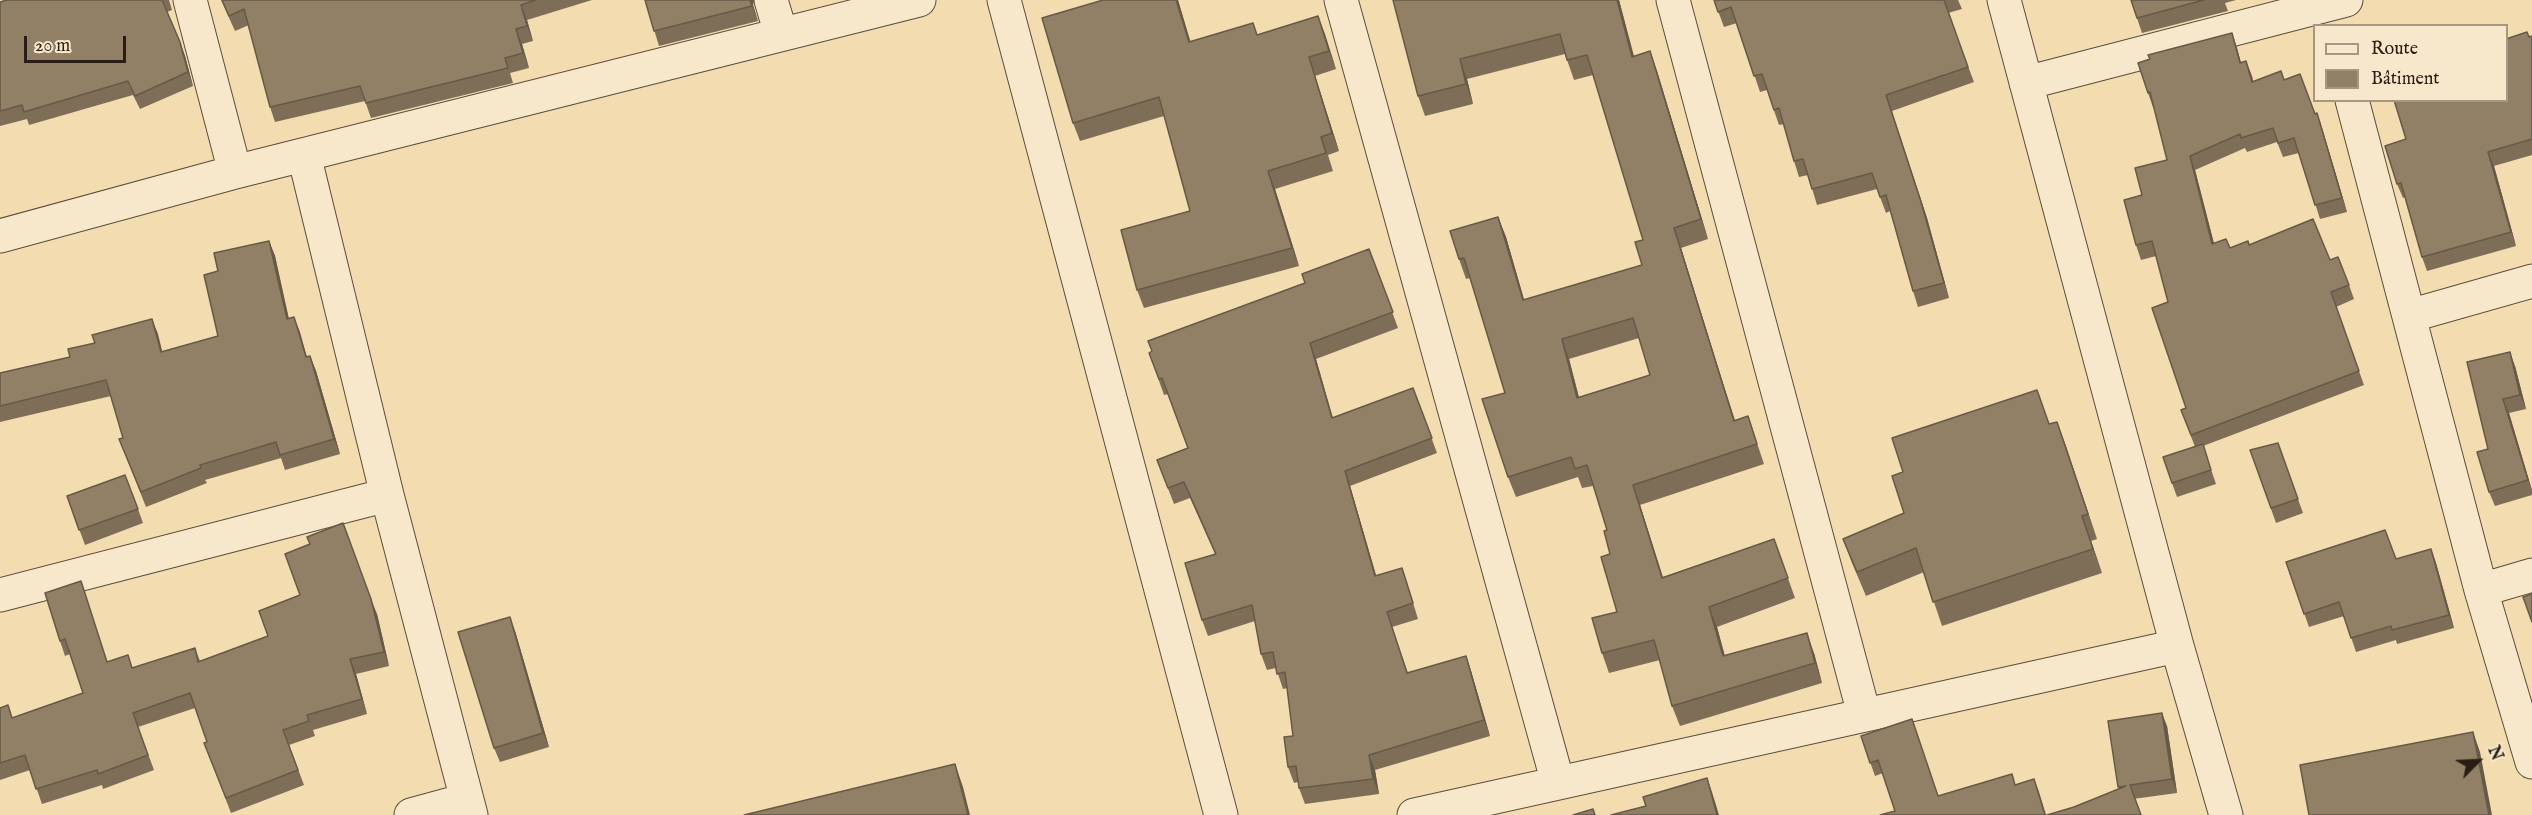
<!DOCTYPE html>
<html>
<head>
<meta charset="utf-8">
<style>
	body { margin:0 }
	#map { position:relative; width:2532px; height:815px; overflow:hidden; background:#f2dcb0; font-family:"IM FELL English",serif }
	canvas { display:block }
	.legend { position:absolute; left:2313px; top:24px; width:195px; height:78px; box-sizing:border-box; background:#f7e8cc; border:2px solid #a59783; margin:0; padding:8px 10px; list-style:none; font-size:18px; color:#291d16 }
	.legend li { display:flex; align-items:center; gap:12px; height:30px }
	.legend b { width:30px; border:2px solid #a59783 }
	.north { position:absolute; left:2448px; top:731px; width:60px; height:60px; -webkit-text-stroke:4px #f7e8cc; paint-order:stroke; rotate:66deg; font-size:16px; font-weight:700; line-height:24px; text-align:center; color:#291d16 }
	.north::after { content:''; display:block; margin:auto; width:21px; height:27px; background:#291d16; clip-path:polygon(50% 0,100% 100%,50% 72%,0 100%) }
	.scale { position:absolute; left:24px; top:36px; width:102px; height:27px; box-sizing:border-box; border:3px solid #291d16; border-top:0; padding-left:8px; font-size:18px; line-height:21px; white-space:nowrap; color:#291d16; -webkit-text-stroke:4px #f7e8cc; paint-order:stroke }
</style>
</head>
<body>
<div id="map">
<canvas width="2532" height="815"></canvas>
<ul class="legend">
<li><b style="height:8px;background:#f7e8cc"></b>Route</li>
<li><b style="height:16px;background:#928066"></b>Bâtiment</li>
</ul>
<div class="north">N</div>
<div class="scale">20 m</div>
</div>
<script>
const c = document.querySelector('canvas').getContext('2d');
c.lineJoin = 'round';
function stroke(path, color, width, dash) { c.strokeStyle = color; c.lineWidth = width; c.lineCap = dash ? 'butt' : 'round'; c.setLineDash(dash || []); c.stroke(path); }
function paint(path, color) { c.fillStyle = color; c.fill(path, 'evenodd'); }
const minor = new Path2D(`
	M190,0l45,172
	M771,0l10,34
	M1004,0l217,815
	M1341,0l217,783
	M1673,0l191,714
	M2004,0l173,646 49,169
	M2026,83l320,-83
	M2352,100l129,490 51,172
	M304,155l83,340 84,320
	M0,236l235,-64 684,-172
	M2409,316l123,-35
	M2481,590l51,-15
	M0,595l387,-100
	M411,815l55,-15
	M1414,815l763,-169`);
stroke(minor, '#5b4d3c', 35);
stroke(minor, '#f7e8cc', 33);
paint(new Path2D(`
	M7,0h162l3,10 -5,2 18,44 8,30 -53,23 -7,-14 -104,30 -2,-6 -27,7v-124z
	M221,0h371l-65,20 6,21 -11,3 7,24 -19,5 3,10 -142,35 -6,-17 -90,21 -5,-15 -21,-82 -14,6z
	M645,0h109l-1,5 5,16 -99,25z
	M1103,0h75l12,42 67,-7 61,-19 18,53 -21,7 24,75 -11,4 5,16 -58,18 24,77 -155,42 -7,-18 53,-79 -26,-95 -84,25 -7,-18z
	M1393,0h226l15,56 16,-5 7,20 51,168 -27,9 36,117 18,55 13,-4 16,48 -124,41 23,72 111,-38 21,59 -78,29 8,29 89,-3 8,30 -142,43 -8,-20 -12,-46 -51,13 -7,-20 15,-41 -10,-82 -14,-44 -11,2 -4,-11 -62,20 -8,-20 -3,-84 -35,-115 -4,1 -7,-20 39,-42 8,20 18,63 118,-35 1,-25 -50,-165 -19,5 -9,-26 -98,25 6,25 -48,12 -7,-20zM1639,338l11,37 -71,22 -10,-38z
	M1714,0h244l4,9 -14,4 26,69 -82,29 35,107 22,80 -31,9 -5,-16 -23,-80 -4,2 -9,-24 -60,16 -9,-30 -9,2 -5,-16 -10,-37 -5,1 -12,-35 -7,2 -23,-69 -13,4z
	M2131,0h105l-11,3 3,8 -86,22z
	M2532,36v119l-38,11 22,80 -89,25 -5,-14 -17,-60 -2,1 -6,-14 9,-45 123,-102z
	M2237,48l4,15 5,-2 7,21 31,-2 31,34 2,-1 5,15 25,84 -27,7 -21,-66 -16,4 -6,-15 -30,10 -2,-4 -50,22 19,74 16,4 19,-3 81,15 19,25 5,14 -18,8 28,78 -161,61 13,38 -39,13 -5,-14 23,-36 -14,-37 5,-2 -18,-106 -12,-46 -15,4 -5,-15 6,-50 25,-35 -13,-53h-1l-5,-14z
	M269,241l6,15 14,63 5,-2 13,40 3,-1 6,15 24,83 -55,16 -4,-12 -76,22 2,3 -61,24 -27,-68 4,-1 -12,-42 -111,26v-49l70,-16 25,-14 57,-24 10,33 56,-16v-65z
	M1369,249l29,79 -82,31 17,59 80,-30 24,65 -87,33 26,90 26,-8 5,15 11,36 -26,8 16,46 58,-17 5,15 19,65 -115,34 4,24 -74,10 -6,-16 -1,-6 -4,1 -6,-16 5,-31 -6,-48 -4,1 -7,-21 -9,2 -6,-16 -6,-33 -47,15 -6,-16 13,-66 -25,-56 -16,6 -17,-44 31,-12 -20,-54 -4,1 -15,-42 156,-70z
	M2467,362l48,4 11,43 -17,4 23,77v5l-37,11 -6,-14 -1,-43z
	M2057,422l40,117 -6,2 11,32 -160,53 -18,-54 -58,24 -14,-33 -9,-24 61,-26 145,-89z
	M2278,443l25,70 -27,10 -26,-73z
	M67,496l71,13 5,14 -58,22z
	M2431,549l5,14 18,65 -57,16 -1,-4 -40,12 -12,-36 -35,11 -23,-65 110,-3z
	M86,596l21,66 25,6 63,-20 5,13 177,-47 12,52 -33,8 11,40 -54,16 2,6 -26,9 15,40 -73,28 -27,-70 3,-1 -12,-34 -57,19 16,43 -51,19 -1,-4 -60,19 -12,-34 -30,10v-72l13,10 70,-25 -13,-39 -5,2 -5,-15z
	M515,631l34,116 -49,15 -6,-14z
	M2167,726l10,67 -103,14 45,-18 -1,-2z
	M1861,736l77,60 78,-11 23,7 -144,19 -12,-38 -8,3z`), '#7e6e58');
paint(new Path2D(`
	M750,0h4l-1,5 5,16z
	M1176,0h2l18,60 -7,-18z
	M1617,0h2l20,77 -7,-20z
	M521,5l6,15 6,21 -6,-15z
	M1318,16l7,18 11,35 -7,-18z
	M516,29l6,15 7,24 -6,-15z
	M2232,33l5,15 8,30 -5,-15z
	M180,42l5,14 8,30 -5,-14z
	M1650,51l7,20 51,168 -7,-20z
	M1309,57l6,19 24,75 -7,-18z
	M1460,59l7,20 6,25 -7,-20z
	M2246,61l6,15 5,21 -5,-15z
	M1886,95l41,123 22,80 -5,-15z
	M2317,113l5,15 25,84 -5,-14z
	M2488,152l6,14 22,80 -5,-14z
	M2190,156l5,14 23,89 -6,-15z
	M1268,171l7,18 24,77 -7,-18z
	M1498,217l8,20 24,83 -7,-20z
	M1674,228l7,20 60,193 -31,-95z
	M269,241l6,15 17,78 -5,-15z
	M294,317l6,15 11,40 -5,-15z
	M152,319l6,15 8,33 -5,-15z
	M1562,339l7,20 15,59 -7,-20z
	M1310,343l6,16 21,75 -5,-16z
	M2510,352l5,14 11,43 -6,-14z
	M310,356l6,15 24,83 -6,-15z
	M2503,399l6,14 23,78 -4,-11z
	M2057,422l9,24 31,93 -9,-25z
	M1345,471l5,15 31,106 -6,-16z
	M1633,485l7,20 29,93 -7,-20z
	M2082,516l9,25 11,32 -9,-24z
	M2431,549l5,14 18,65 -5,-13z
	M371,599l6,15 12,52 -5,-14z
	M1709,607l8,20 13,49 -7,-20z
	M510,617l5,14 34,116 -6,-14z
	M1807,633l7,20 8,30 -7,-20z
	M1466,656l5,15 19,65 -6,-16z
	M350,659l6,15 11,40 -5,-15z
	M2162,713l5,13 10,67 -5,-14z
	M2473,732l7,20 12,63h-3z
	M1369,755l6,15 4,24 -6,-15z
	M955,764l8,23 7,28h-2z
	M1707,778l5,14 7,23h-2z
	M2034,779l5,13 7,23h-1z`), '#665a47');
const building = new Path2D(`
	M7,0h155l18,42 8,30 -53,24 -7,-15 -104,31 -2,-7 -22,6v-109z
	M222,0h314l-15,5 6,21 -11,3 7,24 -18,5 3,10 -142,35 -6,-17 -90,21 -26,-98 -15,7z
	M645,0h105l2,6 -98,25z
	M1103,0h73l13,42 64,-19 4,12 61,-19 11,35 -20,6 23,76 -11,4 5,16 -58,18 24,77 -155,42 -16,-60 69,-19 -31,-114 -86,26 -31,-105z
	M1393,0h224l15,57 18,-6 51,168 -27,9 60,193 14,-5 9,28 -124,41 29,93 112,-39 14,39 -79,29 14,49 84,-23 8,30 -143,43 -18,-66 -52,13 -10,-35 25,-6 -16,-55 9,-3 -6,-23 3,-1 -20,-65 -12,4 -4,-12 -63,20 -26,-78 23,-6 -41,-135 -5,1 -9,-28 48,-14 25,83 119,-35 -7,-23 8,-2 -56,-185 -20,5 -7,-26 -100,25 6,25 -48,12zM1633,318l17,57 -73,23 -15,-59z
	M1714,0h230l24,67 -82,28 35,107 23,81 -31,8 -27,-96 -6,2 -8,-24 -60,16 -9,-30 -9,2 -15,-53 -5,2 -12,-36 -8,2 -23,-69 -13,5z
	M2131,0h73l-67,18z
	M2527,32l2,5 3,-1v103l-44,13 23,80 -89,25 -21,-74 -4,1 -12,-38 21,-7 -12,-39h112v-61z
	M2232,33l8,30 6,-2 6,21 29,-11 3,9 16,-6 15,40 2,-1 25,85 -27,7 -21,-67 -16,5 -5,-15 -32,10 -1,-4 -50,22 22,88 14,-5 4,9 18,-7 1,4 64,-26 17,41 8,-3 11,28 -18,7 28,79 -168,64 -10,-25 5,-2 -34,-100 16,-6 -16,-61 -16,4 -12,-45 18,-5 -7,-27 32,-8 -17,-68 -2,1 -10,-30 12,-4 -2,-4z
	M269,241l18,78 7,-2 12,40 4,-1 24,83 -54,16 -4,-13 -76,23 1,3 -60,24 -22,-53 4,-1 -17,-58 -106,26v-33l70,-16 -2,-8 27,-6 -3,-8 60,-16 9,33 57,-16 -14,-61 14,-4 -4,-18z
	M1369,249l24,63 -83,31 22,75 81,-30 19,50 -87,33 30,105 27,-8 11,35 -26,9 20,61 59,-17 18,64 -115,35 4,24 -74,9 -3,-22 -8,1 -4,-30 9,-1 -8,-64 -8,2 -4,-22 -12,2 -9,-49 -50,15 -17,-57 31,-9 -32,-72 -16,6 -11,-28 31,-12 -26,-70 -3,1 -10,-26 3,-2 -4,-10 157,-58 -3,-9z
	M2510,352l10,43 -17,4 25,81 -39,12 -12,-40 11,-3 -21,-87z
	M2037,390l12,34 8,-2 31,92 -6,2 11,33 -160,53 -17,-54 -59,24 -14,-33 61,-26 -12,-37 11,-4 -11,-34z
	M2278,443l20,56 -27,9 -21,-58z
	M2203,444l8,26 -39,13 -9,-26z
	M125,475l13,34 -59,21 -12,-34z
	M343,523l28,76 13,53 -34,7 12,40 -55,16 2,6 -26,9 15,40 -72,28 -22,-55 3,-1 -17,-49 -57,20 15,42 -50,19 -1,-4 -61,19 -11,-34 -25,8v-55l8,-3 4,13 71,-25 -18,-54 -5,2 -15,-48 36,-12 26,81 21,-7 4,13 63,-20 3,14 70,-26 -9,-25 41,-16 -15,-41 25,-10 -3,-7z
	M2385,530l11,29 35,-10 18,66 -57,15 -1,-4 -40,12 -12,-36 -35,12 -18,-52z
	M2532,594v28l-9,-25z
	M510,617l33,116 -49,15 -36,-116z
	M2162,713l10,66 -42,6 11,30h-94l27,-8 52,-21 -8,1 -10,-66z
	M1912,719l26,77 74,-22 3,11 19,-6 11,36h-165l15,-4 -17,-51 -8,3 -9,-27z
	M2473,732l16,83h-180l-9,-50z
	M955,764l13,51h-224z
	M1707,778l10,37h-106l35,-9 -3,-9z
	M1593,809l2,6h-22z`);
paint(building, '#928066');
stroke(building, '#665a47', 1.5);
</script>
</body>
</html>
